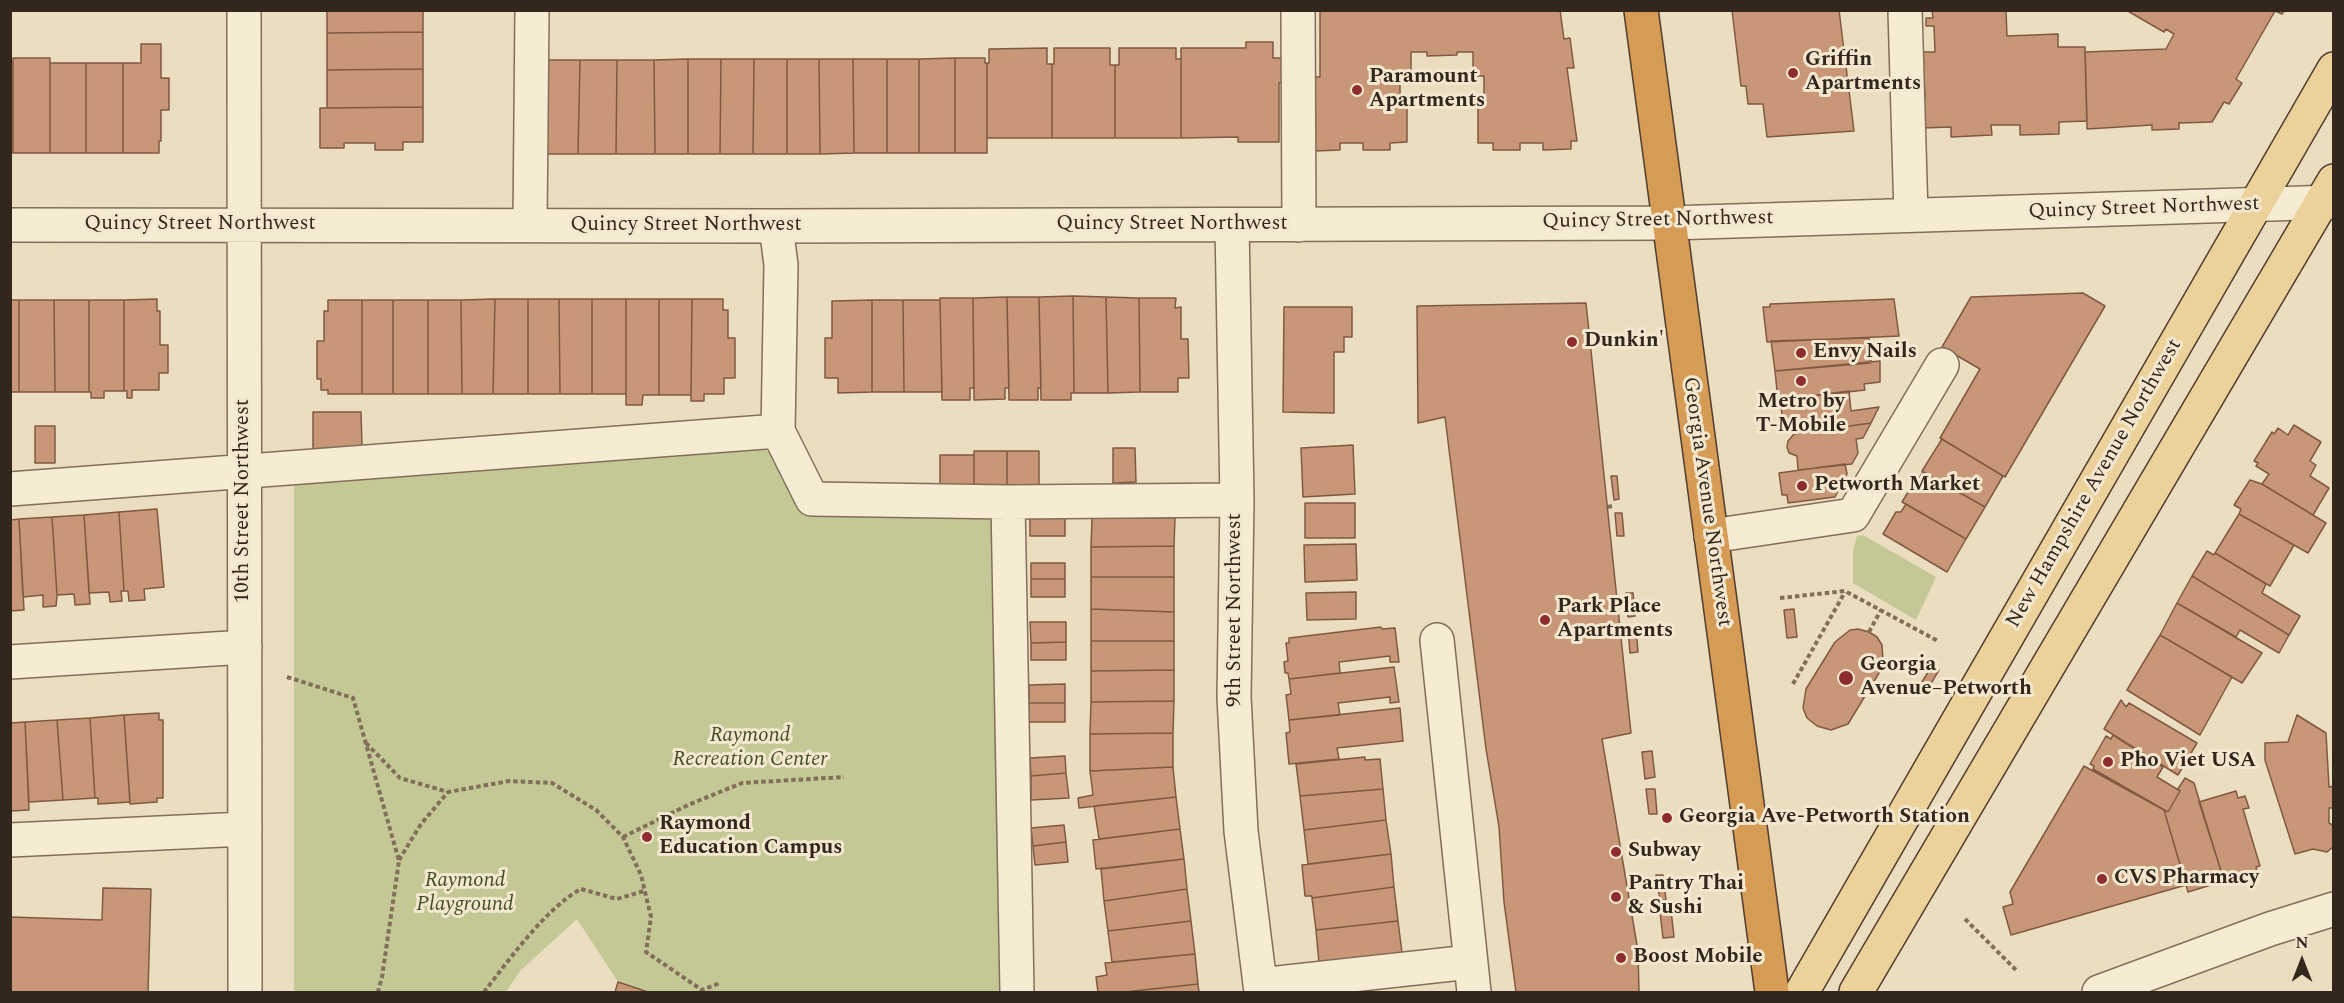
<!DOCTYPE html>
<html>
<head>
<meta charset="utf-8">
<style>
	body { margin:0 }
	#map { position:relative; width:2344px; height:1003px; overflow:hidden; background:#ebddc0; font-family:Spectral,serif }
	canvas { display:block }
	.frame { position:absolute; inset:0; border:12px solid #33271d; pointer-events:none }
	.north { position:absolute; left:2272px; top:931px; width:60px; height:60px; -webkit-text-stroke:4px #f3e8cf; paint-order:stroke; rotate:0deg; font-size:16px; font-weight:700; line-height:24px; text-align:center; color:#33271d }
	.north::after { content:''; display:block; margin:auto; width:21px; height:27px; background:#33271d; clip-path:polygon(50% 0,100% 100%,50% 72%,0 100%) }
</style>
</head>
<body>
<div id="map">
<canvas width="2344" height="1003"></canvas>
<div class="frame"></div>
<div class="north">N</div>
</div>
<script>
const c = document.querySelector('canvas').getContext('2d');
c.lineJoin = 'round';
function paint(path, color) { c.fillStyle = color; c.fill(path, 'evenodd'); }
function stroke(path, color, width, dash) { c.strokeStyle = color; c.lineWidth = width; c.lineCap = dash ? 'butt' : 'round'; c.setLineDash(dash || []); c.stroke(path); }
function drawText(font, color, halo, rows, align = 'center') {
  c.font = font + ' Spectral,serif'; c.lineWidth = 6; c.setLineDash([]); c.textBaseline = 'middle'; c.strokeStyle = halo; c.fillStyle = color; for (const [text, x, y, turn = 0] of rows) {
    c.save(); c.translate(x, y); c.rotate((+turn || 0) * Math.PI / 180); c.textAlign = isNaN(turn) ? turn : align; if (halo) c.strokeText(text, 0, 0); c.fillText(text, 0, 0); c.restore();
  }
}
paint(new Path2D(`
	M764,446l49,69 181,-1 9,478h-355l-30,-10 -41,-63 -57,52 -14,21h-212v-508z
	M1863,535l73,42 -20,43 -63,-37v-32l4,-15z`), '#c3c895');
const building = new Path2D(`
	M327,10h96v22l-96,1z
	M1320,10h240l4,29 6,-1 4,30h-7l10,73h-6v8l-28,1v-7h-23v7h-27v-7h-15v-39h6v-28h-11v-24h-16v3l-30,1v-4h-16v23h-11v29h7v38l-17,1v7h-27v-7h-23v7l-26,1v-74h6z
	M1732,10h107l15,121 -87,6 -4,-33h-15l-2,-18h-5z
	M1932,10h74l1,26 51,-2v13h27l2,74 -28,1v12l-39,1v-10h-29l1,10 -41,2v-10l-30,1 -1,-31h5l-1,-20h-4l-1,-25h16l-1,-26h-8v-8h7z
	M2126,10h159l-3,4 -7,-3 -39,68 6,4 -13,21 -5,-2 -12,20 -33,1v6l-27,1v-5l-65,4 -2,-77 81,-3 8,-15 -8,-5 -2,3z
	M423,32v37l-96,1v-37z
	M1246,42h27v16h10v25h-4v59h-41v-5l-57,1v-90h65z
	M141,44h20v34h8v32h-8v31h-2v12h-36v-90h18z
	M1047,48v16h5v74h-65v-75h2v-14z
	M1054,48h56v17h5v73h-63v-74h2z
	M1119,48h57v11h5v79h-66v-73h4z
	M13,58h37v95h-37z
	M955,58v95h-36v-94z
	M955,58h30v5h2v90h-32z
	M688,59h33l-1,95h-32z
	M688,59v95h-33l-1,-94z
	M721,59h33l-1,95h-33z
	M754,59h33v95h-34z
	M787,59h32l1,95h-33z
	M819,59h34l1,94 -34,1z
	M853,59h34v94h-33z
	M887,59h32v94h-32z
	M543,60h37l-2,94h-37z
	M580,60h37l-1,94h-38z
	M617,60h37l1,94h-39z
	M10,62h3v91h-3z
	M50,63h36v90h-36z
	M86,63h37v90h-37z
	M423,69v38l-96,1v-38z
	M423,107v35h-20v8h-28v-7h-31v5h-24v-40z
	M2083,293l22,13 -100,171 -65,-39 40,-69 -38,-22 29,-50z
	M1073,296l1,97h-3v7h-30l-2,-103z
	M1073,296l33,1 2,96h-34z
	M1007,297h32l2,91h-3v12h-29z
	M1007,297l2,91h-4v11l-31,1 -1,-102z
	M1106,297l33,1 1,94 -32,1z
	M940,298h33l1,90h-4v12h-28z
	M1139,298h37l-1,10 6,-1v32h7l1,39h-11v14h-38z
	M157,299v12h3v34h8v28h-9v17h-27v8h-5v-7h-3v-91z
	M495,299l-2,95h-31l-1,-94z
	M495,299h33v95h-35z
	M528,299h31l1,95h-32z
	M559,299h33v95h-32z
	M592,299h34v95h-34z
	M626,299h33v96h-16l-1,10h-16z
	M659,299h33l-1,96h-32z
	M692,299h31v11h5v28h7v40h-11v16h-20v7h-13z
	M1894,299l5,37 -132,6 -4,-35h7v-3z
	M10,300h9v92h-9z
	M19,300h35l1,92h-36z
	M54,300h35v92h-34z
	M89,300h35v91h-20v7h-13v-6h-2z
	M328,300h34v94h-34v-4h-7v-11h-4v-38h7v-30h4z
	M362,300h31v94h-31z
	M393,300h35v94h-35z
	M428,300h33l1,94h-34z
	M872,300h31l1,92h-32z
	M872,300v92l-34,1v-15h-13v-40h7v-37z
	M903,300h37l2,92h-38z
	M1586,303l45,430 -29,6 36,212 1,41h-123l-12,-90 -5,-75 -13,-78 -41,-332 -27,6 -1,-117z
	M1284,307h68v30h-8v15h-10v61l-51,-1z
	M1869,338l2,25 -96,8 -4,-30z
	M1880,361v21l-16,2 1,6 -87,10 -3,-29z
	M1849,391l2,20 28,-4 -8,16 -77,11 -2,-15 -9,2 -3,-21z
	M313,412h48l1,35 -49,2z
	M1871,423l-8,15 -7,1 2,14 -6,11 -54,6 -1,-14 -8,-3 -2,-6 1,-6 6,-7z
	M2294,425l27,17 -11,19 6,4 -6,11 19,12 -16,27 -51,-31 7,-10 -13,-8 2,-3 -4,-2 18,-29 2,2 4,-6 10,7z
	M35,426h20v37h-20z
	M1942,439l61,37 -18,31 -63,-36z
	M1353,445l2,49 -52,3 -2,-49z
	M1113,448h22l1,34 -23,1z
	M974,451h33v37h-33z
	M1007,451h32v35h-32z
	M940,455h34v31h-34z
	M1845,464l2,10 -12,23 -47,6 -1,-8h-5l-3,-22z
	M1923,472l62,35 -19,32 -64,-37 14,-23 2,1z
	M1611,476h6l2,23 -5,1z
	M2250,480l12,4 64,39 -18,30 -69,-39 2,-5 -7,-4z
	M1305,503h50v35h-50z
	M1906,504l60,35 -19,33 -64,-38 13,-22h5z
	M157,509l7,78 -20,2 1,11 -16,1 -1,-10h-4l-5,-79z
	M119,512l5,79h-3l1,10 -12,1 -1,-10 -20,1 -5,-78z
	M1615,513h7l2,23h-7z
	M2239,514l55,31 -24,41 -55,-33z
	M84,515l6,89 -15,1 -1,-11 -17,1 -5,-78z
	M52,517l5,78 -1,11 -13,1v-12l-20,2 -4,-78z
	M1065,517v19h-35v-18z
	M1092,518h83l-1,28 -83,1z
	M19,519l5,91 -14,1v-91z
	M1356,544l1,36 -52,2 -1,-37z
	M1174,546v31h-83v-30z
	M2207,551l7,4 1,-2 51,31 -4,9 38,23 -11,19 -97,-59z
	M1031,563h34v16h-34z
	M2192,576l97,59 -10,18 -39,-23 -4,7 -59,-34z
	M1091,577h83v35l-83,-3z
	M1031,579h34v18h-34z
	M1356,592v27l-49,1 -1,-27z
	M1626,593h7l2,23 -7,1z
	M2177,603l85,50 -20,30 -82,-48z
	M1091,609l83,3v29h-83z
	M1794,609l3,28 -10,1 -3,-28z
	M1030,622h36v20l-35,1z
	M1381,627l1,2 13,-1 4,34h-9v-6l-51,6 1,11 -51,6 -1,-6h-3l-1,-11 4,-1 -2,-18h3v-5z
	M1636,628l2,24 -8,1 -2,-24z
	M1858,629l11,3 8,5 5,8 1,16 -4,12 -31,51 -17,6 -14,-4 -10,-8 -4,-10 3,-19 29,-47 15,-12z
	M2160,635l72,42 -32,58 -73,-45z
	M1091,641h83v29l-83,1z
	M1066,642v18h-35v-17z
	M1932,666l7,4 -13,22 -8,-4z
	M1394,667l5,35 -9,1v-6l-52,6 2,12 -51,5 -3,-25 5,-1 -2,-15z
	M1174,670v31l-83,1v-31z
	M1065,684v19h-36v-18z
	M2121,700l5,7 3,-4 68,40 -19,32 -74,-46z
	M1174,701l-1,32 -83,1 1,-32z
	M1029,703h36v19h-36z
	M1400,708l3,33 -66,7 2,11 -50,5 -3,-31 4,-1 -1,-12z
	M159,713v7h4v78h-6v4l-27,2 -6,-89z
	M124,715l6,87 -32,2v-6h-3l-5,-80z
	M2297,715l29,18 3,54 5,-1v22h-5v15l5,3v20l-7,6 -14,-3 -18,5 -30,-94v-17l23,-1z
	M90,718l5,80 -32,2 -6,-80z
	M57,720l6,80 -34,2 -4,-80z
	M25,722l4,88 -19,1v-88z
	M1173,733v34l-83,4v-37z
	M2113,735l50,32 -6,10 23,14 -12,21 -75,-43 1,-3 -4,-2 16,-28 5,3z
	M1652,751l3,26 -10,2 -3,-27z
	M1065,756l1,17 -35,3 -1,-18z
	M1365,757v3l15,-1 3,30 -83,7 -4,-32z
	M2084,766l80,44 22,75 -175,50 -8,-28 10,-3 -3,-12z
	M1173,767l3,30 -97,11 -1,-10 15,-3 -3,-24z
	M1066,773l3,25 -38,2v-24z
	M2185,778l9,5 30,98 -36,11 -24,-82 4,2 12,-21 -2,-2z
	M1383,789l3,31 -82,10 -4,-34z
	M1646,789h9l2,25h-8z
	M2236,791l2,7 7,-2 4,12 -6,1 17,57 -4,1 1,4 -29,9 -2,-4 -3,1 -24,-75z
	M1176,797l4,32 -81,10 -5,-33z
	M1386,820l5,34 -83,10 -4,-34z
	M1064,825l2,17 -33,4 -2,-18z
	M1180,829l4,30 -88,10 -3,-29z
	M1066,842l2,20 -33,3 -2,-19z
	M1391,854l3,33 -82,11v-2h-7l-3,-31z
	M1184,859l3,30 -83,12 -3,-32z
	M1656,875h7l3,25h-6z
	M1394,887l4,34 -82,9 -4,-32z
	M103,888l48,1 -3,103h-138v-75l92,3z
	M1187,889l4,32 -83,10 -4,-30z
	M1671,910l3,27 -11,1 -3,-26z
	M1191,921l4,33 -83,8 -4,-31z
	M1398,921l4,32 -83,10 -3,-33z
	M1195,954l3,30 -73,8h-27l-2,-15 11,-2 -2,-12z
	M618,982l30,10h-33z
	M1198,984l1,8h-74z`);
paint(building, '#c79778');
stroke(building, '#815941', 1.5);
const minor = new Path2D(`
	M244,10c-2,328 2,655 1,982
	M1298,10l1,215
	M1905,10l6,205
	M10,225l766,1 894,-3 664,-21
	M530,225l2,-215
	M1232,225l5,275 -3,197 7,134 20,161
	M776,226l5,39 -3,166
	M10,489l768,-58 34,68 196,3 229,-2
	M1008,502l9,490
	M1711,536l142,-21 89,-150
	M1437,640l37,352
	M10,662l235,-15
	M10,840l235,-11
	M1260,985l210,-23
	M2099,992l171,-63 64,-20`);
const major = new Path2D(`
	M1802,992l532,-923
	M1856,992l478,-811`);
const highway = new Path2D(`
	M1641,10l131,982`);
stroke(minor, '#836f59', 36);
stroke(major, '#513d2e', 36);
stroke(highway, '#513d2e', 36);
stroke(new Path2D(`
	M1608,507l4,-1
	M1780,598l65,-7 93,50
	M1869,632l12,-22
	M287,677l66,21 46,163 -17,116 -4,15
	M1793,684l52,-92
	M366,743l34,35 48,14 61,-11 43,2 44,27 27,27 18,38 10,42 -5,35 56,38 18,-7
	M623,837l65,-32 54,-22 102,-6
	M399,860l22,-36 27,-32
	M1965,919l52,52
	M484,992c25,-32 62,-84 97,-103l36,10 27,-8`), '#836f59', 4, [4.5, 3]);
stroke(minor, '#f6ebd3', 33);
stroke(major, '#edd19a', 33);
stroke(highway, '#d69b55', 33);
for (const [x, y, r, color] of [
	[1793,73,6,"#8e2d30"],
	[1357,90,6,"#8e2d30"],
	[1572,342,6,"#8e2d30"],
	[1801,353,6,"#8e2d30"],
	[1801,381,6,"#8e2d30"],
	[1802,486,6,"#8e2d30"],
	[1545,620,6,"#8e2d30"],
	[1846,678,8,"#8e2d30"],
	[2108,762,6,"#8e2d30"],
	[1667,818,6,"#8e2d30"],
	[647,837,6,"#8e2d30"],
	[1616,852,6,"#8e2d30"],
	[2102,879,6,"#8e2d30"],
	[1616,897,6,"#8e2d30"],
	[1621,958,6,"#8e2d30"]
]) { const dot = new Path2D(); dot.arc(x, y, r, 0, 2 * Math.PI); c.fillStyle = color; c.fill(dot); stroke(dot, '#f3e8cf', 2); }
drawText('bold 21px', '#33271d', '#f3e8cf', [
	["Griffin",1805,61],
	["Apartments",1805,85],
	["Paramount",1369,78],
	["Apartments",1369,102],
	["Dunkin'",1584,342],
	["Envy Nails",1813,353],
	["Metro by",1801,403,"center"],
	["T-Mobile",1801,427,"center"],
	["Petworth Market",1814,486],
	["Park Place",1557,608],
	["Apartments",1557,632],
	["Georgia",1860,666],
	["Avenue–Petworth",1860,690],
	["Pho Viet USA",2120,762],
	["Georgia Ave-Petworth Station",1679,818],
	["Raymond",659,825],
	["Education Campus",659,849],
	["Subway",1628,852],
	["CVS Pharmacy",2114,879],
	["Pantry Thai",1628,885],
	["& Sushi",1628,909],
	["Boost Mobile",1633,958]
], 'left');
drawText('21px', '#33271d', '#f3e8cf', [
	["Quincy Street Northwest",2144,209,-2],
	["Quincy Street Northwest",1658,221,-1],
	["Quincy Street Northwest",200,225],
	["Quincy Street Northwest",1172,225],
	["Quincy Street Northwest",686,226],
	["New Hampshire Avenue Northwest",2095,484,-60],
	["10th Street Northwest",244,501,-90],
	["Georgia Avenue Northwest",1706,502,82],
	["9th Street Northwest",1236,610,-90]
]);
drawText('italic 21px', '#454f25', '#f3e8cf', [
	["Raymond",750,737],
	["Recreation Center",750,761],
	["Raymond",465,882],
	["Playground",465,906]
]);
</script>
</body>
</html>
